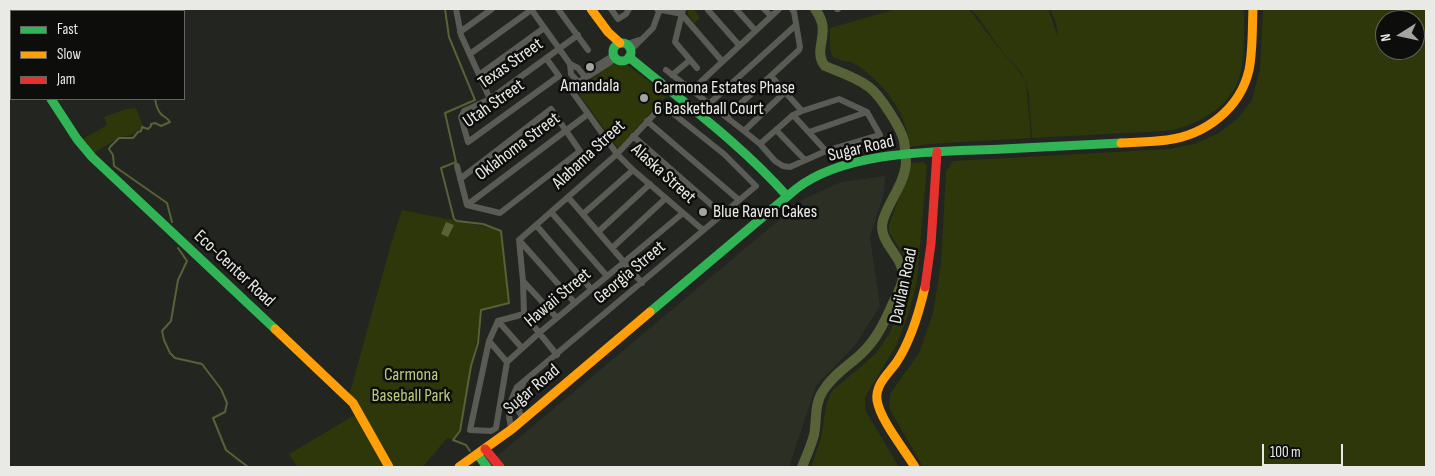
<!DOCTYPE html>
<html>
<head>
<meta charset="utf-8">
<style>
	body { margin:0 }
	#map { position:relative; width:1435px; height:476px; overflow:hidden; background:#232520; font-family:"Sofia Sans Condensed",sans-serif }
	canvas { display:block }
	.frame { position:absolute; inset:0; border:10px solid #e9eae6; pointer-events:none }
	.legend { position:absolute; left:10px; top:10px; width:175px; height:90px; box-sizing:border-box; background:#0d0e0c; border:1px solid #656663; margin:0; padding:6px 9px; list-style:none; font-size:15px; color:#e9eae6 }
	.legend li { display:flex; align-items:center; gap:10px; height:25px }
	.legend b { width:25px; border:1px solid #656663 }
	.north { position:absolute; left:1375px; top:10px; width:50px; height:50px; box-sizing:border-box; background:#0d0e0c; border:1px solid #656663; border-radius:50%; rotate:260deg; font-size:14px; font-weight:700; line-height:20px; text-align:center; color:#e9eae6 }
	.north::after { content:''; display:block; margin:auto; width:18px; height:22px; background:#a4a5a1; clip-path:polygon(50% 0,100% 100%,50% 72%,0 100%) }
	.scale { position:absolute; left:1262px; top:444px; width:81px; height:22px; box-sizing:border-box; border:2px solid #e9eae6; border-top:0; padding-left:6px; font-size:15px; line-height:18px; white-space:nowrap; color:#e9eae6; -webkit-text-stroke:4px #0d0e0c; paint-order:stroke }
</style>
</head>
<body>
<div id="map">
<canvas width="1435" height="476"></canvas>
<div class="frame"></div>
<ul class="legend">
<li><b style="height:6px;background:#30b455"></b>Fast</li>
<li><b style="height:6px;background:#ff9f0a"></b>Slow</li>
<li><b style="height:6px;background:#e5322d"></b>Jam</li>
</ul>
<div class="north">N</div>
<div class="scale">100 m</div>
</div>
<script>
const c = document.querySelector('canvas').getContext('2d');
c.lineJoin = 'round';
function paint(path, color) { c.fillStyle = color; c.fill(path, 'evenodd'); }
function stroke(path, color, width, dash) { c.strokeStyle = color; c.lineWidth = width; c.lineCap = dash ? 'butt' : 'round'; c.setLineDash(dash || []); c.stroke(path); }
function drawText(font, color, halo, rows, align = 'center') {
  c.font = font + ' "Sofia Sans Condensed",sans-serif'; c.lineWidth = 5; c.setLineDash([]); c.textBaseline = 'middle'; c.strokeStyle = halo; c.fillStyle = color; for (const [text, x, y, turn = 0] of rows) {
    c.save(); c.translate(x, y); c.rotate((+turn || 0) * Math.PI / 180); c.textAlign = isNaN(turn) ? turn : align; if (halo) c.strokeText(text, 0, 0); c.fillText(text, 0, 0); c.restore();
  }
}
paint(new Path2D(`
	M885,176l-1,17 -14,44 10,69 -24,38 -40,42 -27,81h-305l320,-268 37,-17z`), '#2b2f24');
paint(new Path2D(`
	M688,9h6l6,9 -6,5 -6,-9z
	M896,9h73l28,37 17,19 12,17 5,56 -102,6 -19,3c-4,-30 -17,-52 -39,-71 -5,-4 -10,-9 -16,-12 -7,-3 -15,-3 -22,-7l-3,-8v-21z
	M971,9h77l10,28 -2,-15 -6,-13h194c0,22 1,45 -4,66 -8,32 -45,52 -74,56l-134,7 -3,-41 1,-1h-1c-4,-26 -15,-30 -30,-49 -10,-12 -17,-27 -28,-38z
	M1263,9h163v458h-503l-34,-59 1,-14 29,-41 14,-40 8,-49 5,-93 7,-10 216,-12 25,-5 25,-11 19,-15 14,-18 8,-31zM1385,20h30v30h-30z
	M613,64l11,2 3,-1 40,30 -49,53 -42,-58z
	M136,108l7,18 -12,9 -11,2 -26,16 -13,-13 26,-15 -3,-8 22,-8z
	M923,162l4,4 -10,115 -8,31 -12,32 -32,53v13l34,57h-88l10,-29 5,-32 4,-12 4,-5 29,-24 14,-13 12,-18 22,-52 2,-8 -2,-7 -22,-35v-7l23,-62z
	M402,210l80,16 19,5 7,72 -27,6c-5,41 -15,81 -22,122l-5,8 -7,-1 -24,29h-31l-43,-71 42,-152z
	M355,415l28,52h-86l-8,-13z`), '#2e370a');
paint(new Path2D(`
	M446,222l8,3 -6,12 -7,-3z`), '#576236');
stroke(new Path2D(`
	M445,9l4,28 26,63 -30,13 11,49 -15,6 13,51 3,2 26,3 18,7 8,72 -28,7 -3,33 -7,23 -11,65 -7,9 13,5 4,6
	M145,11v-2
	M155,99c1,5 2,11 6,15 4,4 7,4 9,8l-9,4 -6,-3 -4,1v2l-3,3 -6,-2 -1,4 -3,1 -5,6h-14l-9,9 -1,2 4,6 1,11 53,37 5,19
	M178,248l9,13 -9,19 -7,41 -9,10 2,9 6,13 5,5 27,6 19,25 6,14 -2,9 -12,6 13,32 22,17`), '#576236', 2);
stroke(new Path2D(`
	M802,467c4,-10 9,-21 12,-32 3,-14 0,-31 9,-44 9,-15 25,-25 38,-37 16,-15 23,-31 32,-51 3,-6 7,-13 9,-21 7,-24 -26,-38 -19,-62 6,-19 21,-36 23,-56 0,-7 -1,-16 -2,-23 -3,-13 -24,-46 -35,-54 -13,-10 -30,-15 -44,-21 -11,-13 1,-28 -3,-43 -1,-4 -4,-10 -7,-14`), '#576236', 10);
stroke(new Path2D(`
	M456,9l5,26 29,64
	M531,9l39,55 8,4 7,9
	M558,9l30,41
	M611,9l7,10 8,-5 3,-5
	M657,9l25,5
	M674,9l4,1 44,51
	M683,9l-8,33 22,26
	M709,9l-1,1 31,35
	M736,9l19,21
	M764,9l7,7
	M837,9h1
	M460,32l32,-23
	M627,44l12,-4
	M631,50l22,-22 7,-19
	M470,54l61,-44
	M546,58l13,18 -91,66 -7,-25 3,-6 26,-12 88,-64
	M616,58c-15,11 -30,19 -45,29v3l46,64 16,16 70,60
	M570,64l1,10 7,8
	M594,70l4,-5 16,-10
	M666,70l78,61 16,13 15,17 8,5 7,1 36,-16 54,-16 -13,-23 -28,-13 -37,12 -9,4 -33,29
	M479,75l65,-47
	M672,75l18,-15
	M771,76l31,35
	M692,90l87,-81
	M710,103l86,-78
	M793,115l33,36
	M727,116l72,-66 1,-3 -6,-35 -2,-3
	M647,121l92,79
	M776,130l29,30
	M744,131l41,-39
	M809,132l58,-20
	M633,136l89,78
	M457,166l10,39 33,8 80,-62 -29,-42 -91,70
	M568,197l74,86
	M467,205l121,-91
	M551,212l56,64
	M583,214l50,-44
	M536,225l55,64
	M598,232l52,-48
	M519,240l56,63
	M612,248l54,-50
	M523,281l34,37
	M524,314l33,41
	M498,321l26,-7 -1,-33 -4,-41 98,-86 45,-48 3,1 59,47 32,32 -239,201c-7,14 -11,27 -5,42
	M498,321l-9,20 -19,89 21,1 5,-3 11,-66 32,-29 144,-120
	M498,321l24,27
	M489,341l18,21
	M523,383l-4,29 5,7`), '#595b54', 6);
stroke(new Path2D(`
	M613 52a9 9 0 1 1 18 0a9 9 0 1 1-18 0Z
	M629,57c54,45 111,86 158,139
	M51,99l26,40 15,18 183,172
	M650,312l146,-123c51,-40 145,-37 207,-40 39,-2 78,-4 118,-6
	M478,455l9,12`), '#30b455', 9);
stroke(new Path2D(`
	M591,9l17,23 12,11
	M9,34l2,4
	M1121,143c15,-1 30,-1 46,-3 38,-5 73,-31 82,-70 4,-20 3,-41 4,-61
	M275,329l78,74 36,64
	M459,467l53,-38 138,-117
	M915,467c-11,-18 -35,-47 -38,-67 -2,-15 11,-26 19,-37 15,-22 23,-50 29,-76`), '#ff9f0a', 9);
stroke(new Path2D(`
	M925,287l6,-43 6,-92
	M485,449l15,18`), '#e5322d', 9);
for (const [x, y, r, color] of [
	[590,67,5,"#a4a5a1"],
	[644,98,5,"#a4a5a1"],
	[703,212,5,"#a4a5a1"]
]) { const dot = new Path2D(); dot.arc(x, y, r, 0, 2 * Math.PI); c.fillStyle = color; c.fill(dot); stroke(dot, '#0d0e0c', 2); }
drawText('18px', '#e9eae6', '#0d0e0c', [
	["Texas Street",511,64,-35],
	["Utah Street",494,104,-35],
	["Oklahoma Street",518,147,-37],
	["Sugar Road",861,149,-13],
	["Alabama Street",589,155,-43],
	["Alaska Street",663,174,42],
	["Eco-Center Road",234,269,43],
	["Georgia Street",630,273,-40],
	["Davilan Road",904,286,-78],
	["Hawaii Street",558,298,-40],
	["Sugar Road",532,390,-40]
]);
drawText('18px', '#e9eae6', '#0d0e0c', [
	["Amandala",590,86,"center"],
	["Carmona Estates Phase",654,88],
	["6 Basketball Court",654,109],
	["Blue Raven Cakes",713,212]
], 'left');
drawText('18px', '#b7cb7f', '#0d0e0c', [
	["Carmona",411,375],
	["Baseball Park",411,396]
]);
</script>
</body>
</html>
